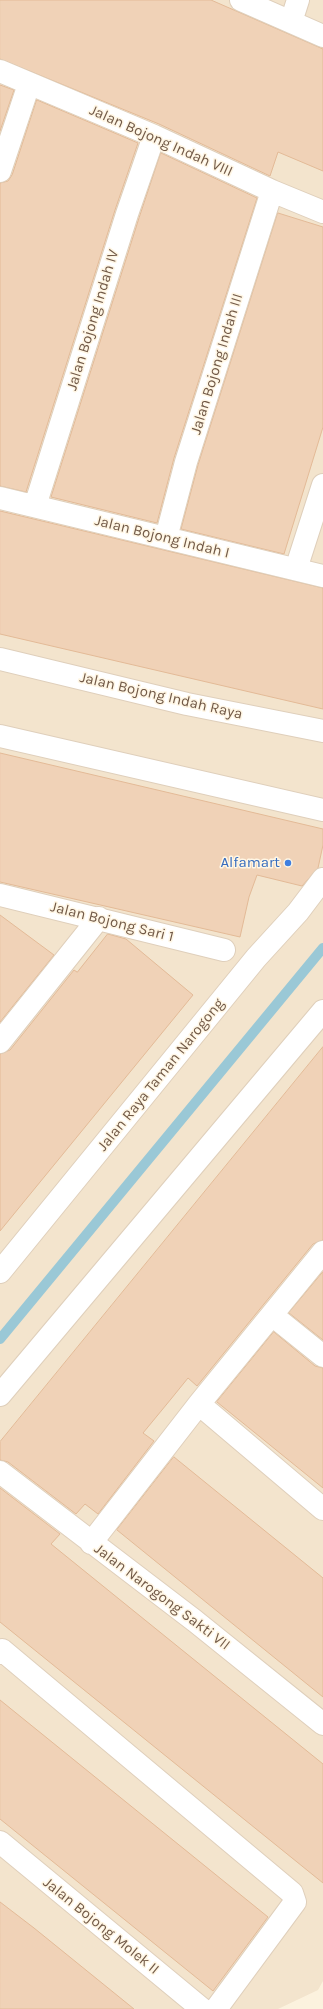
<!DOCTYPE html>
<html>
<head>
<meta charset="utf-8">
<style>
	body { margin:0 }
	canvas { display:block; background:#fcf2de }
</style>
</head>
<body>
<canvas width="323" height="2009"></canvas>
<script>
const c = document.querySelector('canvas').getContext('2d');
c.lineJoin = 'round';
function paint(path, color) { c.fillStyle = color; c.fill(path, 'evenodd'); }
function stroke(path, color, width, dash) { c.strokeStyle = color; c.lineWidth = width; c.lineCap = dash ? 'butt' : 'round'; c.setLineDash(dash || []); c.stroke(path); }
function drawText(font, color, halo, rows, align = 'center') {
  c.font = font + ' Karla,sans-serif'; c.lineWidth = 3; c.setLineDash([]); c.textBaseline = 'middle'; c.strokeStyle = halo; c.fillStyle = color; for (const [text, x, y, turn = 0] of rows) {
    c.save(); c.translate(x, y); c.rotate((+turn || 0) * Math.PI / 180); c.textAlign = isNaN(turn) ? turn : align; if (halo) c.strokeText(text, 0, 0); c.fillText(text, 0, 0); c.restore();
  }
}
paint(new Path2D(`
	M0,0h323v1981l-5,9 -40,19h-278z`), '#f3e4cd');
stroke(new Path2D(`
	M0,1339l323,-391`), '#9ac8d6', 10);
const building = new Path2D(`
	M0,0h211l112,49v122l-45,-19 -8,24 -111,-52 -159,-65z
	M0,85l14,5 -14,41z
	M37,100l101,43 -23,67 -89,282 -26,-6v-303l8,-2 4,-6z
	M161,153l96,45 -83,260 -17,65 -106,-26 88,-279z
	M278,213l45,14v200l-39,127 -103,-25 17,-64z
	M0,511l323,77v121l-323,-75z
	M0,753l323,76v16l-5,23 -16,18 -45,-11 -8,22 -9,40 -240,-55z
	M0,915l54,40 -54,67z
	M108,934l18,5 67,56 -193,236v-177l10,-4 64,-80 3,2z
	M323,1047v193l-10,4 -116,142 -9,-8 -17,21 -28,34 11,8 -56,73 -13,-10 -9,10 -68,-52 -8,-2v-18z
	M323,1272v68l-34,-27z
	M274,1332l41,34 8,2v120l-106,-86z
	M174,1457l149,121v119l-206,-167z
	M0,1488l60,46 -9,10 272,220v119l-323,-261z
	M0,1700l268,217 -55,74 -213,-172z
	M0,1902l34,26 100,81h-134z`);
paint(building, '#f0d2b7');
stroke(building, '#e3ba97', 1);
const minor = new Path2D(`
	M241,0l82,36
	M291,22l7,-22
	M0,71l154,65 118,55 51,21
	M0,171l29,-87
	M0,498l323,78
	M35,506l92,-292 27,-78
	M166,538l20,-76 86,-271
	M296,569l27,-84
	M0,659l187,45 136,27
	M0,736l323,74
	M0,895l224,55
	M0,1042l99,-124
	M272,1315l51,41
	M199,1404l124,105
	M0,1472l195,149 128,103
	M91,1543l108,-139 124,-152
	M0,1653l2,-3 290,243 3,9 -79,107
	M0,1842l202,167`);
const tertiary = new Path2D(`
	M0,1272l256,-314 42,-46 25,-33
	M0,1395l323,-384`);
stroke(minor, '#dfcfbb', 24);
stroke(tertiary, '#dfcfbb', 24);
stroke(minor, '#fff', 22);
stroke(tertiary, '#fff', 22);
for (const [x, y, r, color] of [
	[288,863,4,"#3f7fe0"]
]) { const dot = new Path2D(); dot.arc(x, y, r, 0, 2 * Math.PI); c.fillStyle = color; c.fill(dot); stroke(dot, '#fff6e4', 1.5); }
drawText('15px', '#715947', '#fff6e4', [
	["Jalan Bojong Indah VIII",161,141,24],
	["Jalan Bojong Indah IV",93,320,-73],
	["Jalan Bojong Indah III",217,364,-73],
	["Jalan Bojong Indah I",162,537,14],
	["Jalan Bojong Indah Raya",161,696,13],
	["Jalan Bojong Sari 1",112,922,14],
	["Jalan Raya Taman Narogong",161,1075,-51],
	["Jalan Narogong Sakti VII",162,1597,37],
	["Jalan Bojong Molek II",101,1926,39]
]);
drawText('15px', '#366cbe', '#fff6e4', [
	["Alfamart",280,863]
], 'right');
</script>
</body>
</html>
